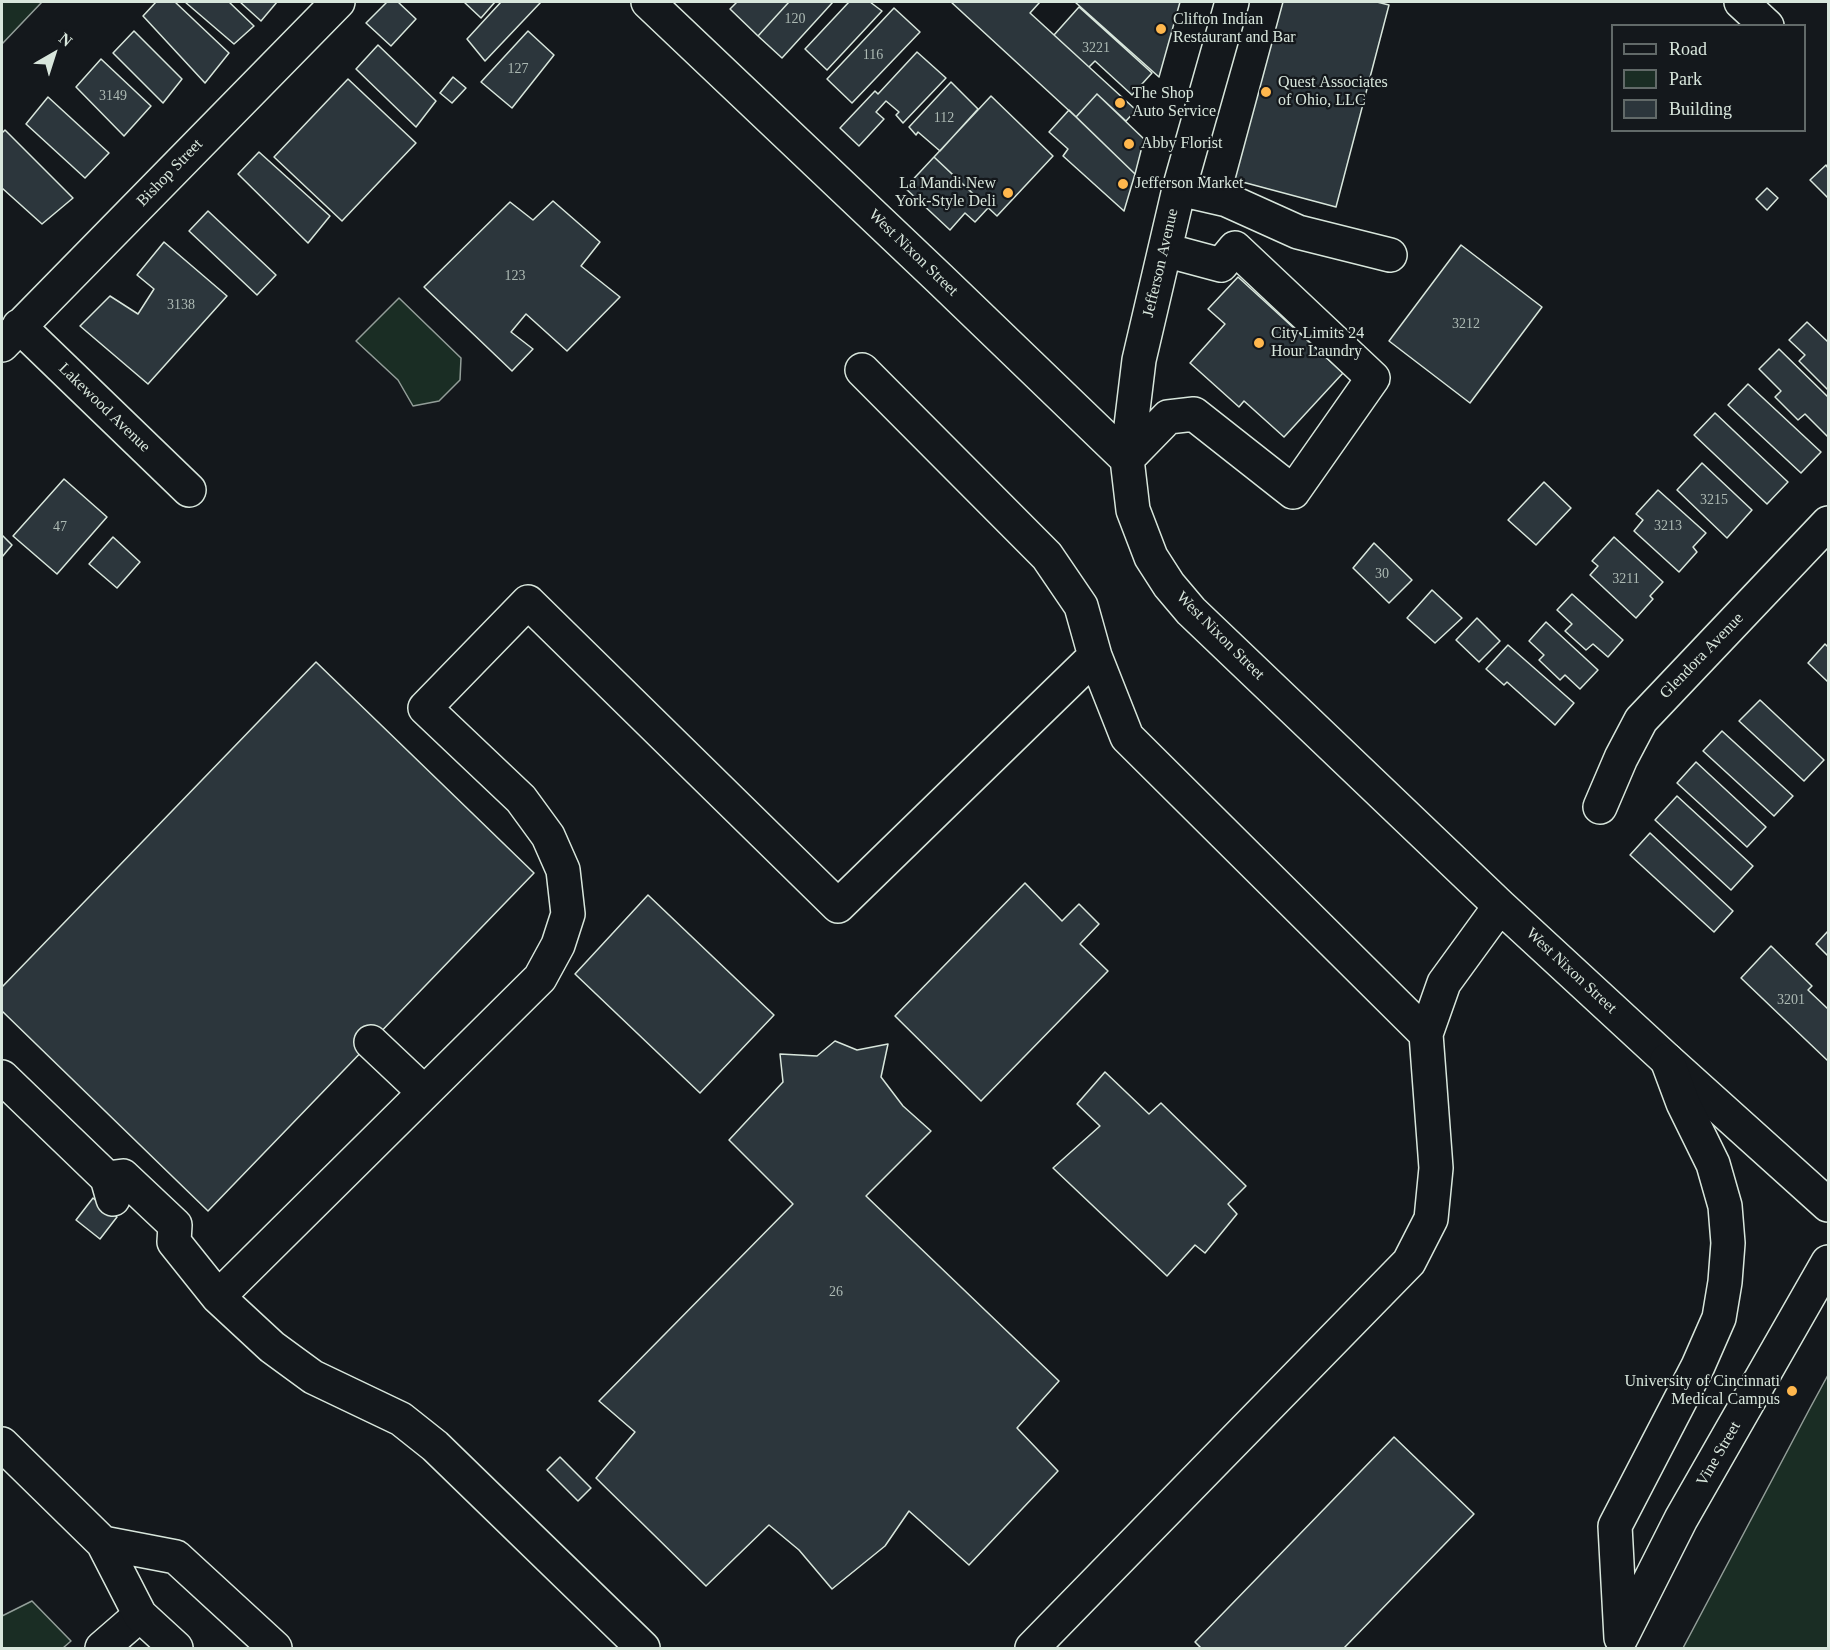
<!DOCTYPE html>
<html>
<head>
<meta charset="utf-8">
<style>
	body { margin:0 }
	#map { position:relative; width:1830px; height:1650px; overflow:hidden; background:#14181c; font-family:"Times New Roman",serif }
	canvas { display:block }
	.frame { position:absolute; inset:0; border:3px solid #d8e6dc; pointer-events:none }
	.legend { position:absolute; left:1611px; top:24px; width:195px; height:108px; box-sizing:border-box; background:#14181c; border:2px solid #626a69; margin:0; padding:8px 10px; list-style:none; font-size:18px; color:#d8e6dc }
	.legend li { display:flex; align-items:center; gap:12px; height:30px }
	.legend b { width:30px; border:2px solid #626a69 }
	.north { position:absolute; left:24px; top:24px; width:60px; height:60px; -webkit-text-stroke:4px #14181c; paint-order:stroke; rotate:39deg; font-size:16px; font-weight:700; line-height:24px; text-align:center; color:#d8e6dc }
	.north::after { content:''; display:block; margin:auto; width:21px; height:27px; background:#d8e6dc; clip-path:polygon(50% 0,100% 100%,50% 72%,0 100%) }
</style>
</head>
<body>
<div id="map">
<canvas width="1830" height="1650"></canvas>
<div class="frame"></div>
<ul class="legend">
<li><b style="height:8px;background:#14181c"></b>Road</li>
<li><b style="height:16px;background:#1a2d24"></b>Park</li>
<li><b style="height:16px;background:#2c363c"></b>Building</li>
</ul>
<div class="north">N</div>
</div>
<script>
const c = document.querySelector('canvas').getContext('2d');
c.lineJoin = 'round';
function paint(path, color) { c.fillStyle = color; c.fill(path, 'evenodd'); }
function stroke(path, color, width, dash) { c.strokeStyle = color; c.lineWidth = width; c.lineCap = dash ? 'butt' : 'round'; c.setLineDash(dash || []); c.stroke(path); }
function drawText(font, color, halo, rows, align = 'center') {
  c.font = font + ' "Times New Roman",serif'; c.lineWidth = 4.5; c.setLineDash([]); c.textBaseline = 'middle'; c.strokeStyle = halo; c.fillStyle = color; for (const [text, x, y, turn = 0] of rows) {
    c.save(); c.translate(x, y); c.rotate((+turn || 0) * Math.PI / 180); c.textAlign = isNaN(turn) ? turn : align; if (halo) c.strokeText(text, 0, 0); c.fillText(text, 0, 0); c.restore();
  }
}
const green = new Path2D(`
	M2,2h40l-40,42z
	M399,298l62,60 -1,22 -21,21 -26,5 -15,-26 -42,-39z
	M1828,1375v273h-145l126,-238z
	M32,1601l39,40 -8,7h-61v-32z`);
paint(green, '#1a2d24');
stroke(green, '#939e99', 1.5);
const building = new Path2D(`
	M156,2h19l54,51 -24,30 -62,-67z
	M185,2h44l25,24 -20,18z
	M240,2h37l-16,19z
	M387,2h11l18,17 -25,27 -25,-23z
	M464,2h31l-14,16z
	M501,2h40l-56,59 -18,-22z
	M737,2h52l-31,34 -28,-27z
	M789,2h44l-51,56 -24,-22z
	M849,2h21l12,9 -55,59 -22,-21z
	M951,2h89l-10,11 106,97 -10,11 -29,-27 -21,23z
	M1075,2h105l-21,75z
	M1283,2h94l12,3 -53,202 -101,-27z
	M1079,7l73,66 -20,22 -37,-34 -6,6 -35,-32z
	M894,8l26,24 -68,71 -25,-24z
	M134,31l48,48 -19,24 -50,-50z
	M528,31l26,24 -42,53 -31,-26z
	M378,45l58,56 -20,26 -60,-58z
	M917,52l29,26 -43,45 -7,-8 3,-3 -13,-11 -10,11 8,7 -25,27 -19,-18 35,-37 3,3z
	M101,59l50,47 -27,30 -48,-49z
	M453,77l13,11 -14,15 -12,-10z
	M348,79l68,64 -74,78 -68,-64z
	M951,82l27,27 -38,42 -22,-19 -2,3 -7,-8z
	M1097,94l47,45 -9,35 -59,-57z
	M991,96l62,60 -56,60 -63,-59z
	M48,97l61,56 -24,25 -59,-54z
	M1069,110l66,64 -11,37 -61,-55 5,-7 -19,-17z
	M5,130l68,68 -31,26 -40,-36v-55z
	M259,152l71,64 -22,27 -70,-69z
	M934,157l54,51 -13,14 -10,-9 -15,17 -45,-42z
	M1826,165l2,3v30l-18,-18z
	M1767,188l11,10 -11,12 -11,-11z
	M553,201l47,41 -19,24 39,31 -53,54 -41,-37 -15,18 22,17 -21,22 -88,-84 86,-85 23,18z
	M208,211l68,64 -19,20 -68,-64z
	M164,242l63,54 -79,88 -68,-58 30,-30 28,18 16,-25 -17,-14z
	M1461,245l81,62 -72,96 -81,-62z
	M1238,277l105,96 -59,64 -40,-36 -5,6 -49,-44 35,-39 -17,-15z
	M1807,322l21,20v48l-29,-29 6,-6 -16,-15z
	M1779,349l49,48v40l-23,-23 -7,6 -23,-23 6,-6 -22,-22z
	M1748,384l73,68 -20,21 -73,-68z
	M1715,413l73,69 -21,22 -73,-69z
	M1702,463l50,47 -25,28 -50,-48z
	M64,479l43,38 -50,57 -44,-38z
	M1544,482l27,26 -35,37 -28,-25z
	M1658,490l48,43 -13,14 4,5 -18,20 -45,-41 9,-11 -7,-6z
	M2,535l10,10 -10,12z
	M113,537l27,25 -23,26 -28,-24z
	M1614,537l49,45 -13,14 3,3 -17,19 -46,-43 8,-9 -6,-5z
	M1374,543l38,37 -23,23 -36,-35z
	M1432,590l30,28 -27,25 -28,-25z
	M1572,594l51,46 -15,17 -15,-13 -7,6 -21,-19 7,-7 -15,-14z
	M1477,618l23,23 -21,21 -23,-22z
	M1546,622l52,48 -18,19 -15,-14 -5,5 -21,-20 5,-5 -15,-14z
	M1825,644l3,3v35l-20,-19z
	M1508,645l66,58 -19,22 -48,-43 -3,3 -18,-16z
	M316,662l218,211 -326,338 -206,-200v-24z
	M1760,700l64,60 -20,21 -65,-60z
	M1722,731l71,65 -19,20 -71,-65z
	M1696,762l70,65 -19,20 -70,-64z
	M1677,796l76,70 -22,24 -76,-70z
	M1650,833l83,78 -19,21 -84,-77z
	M1025,883l37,38 17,-17 20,20 -19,20 28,27 -127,130 -86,-85z
	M648,895l126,120 -74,78 -125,-119z
	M1828,931v25l-12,-12z
	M1771,946l41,40 -4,4 20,19v52l-87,-83z
	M835,1041l22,9 31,-6 -7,33 22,29 28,25 -65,65 193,185 -42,47 41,43 -89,94 -60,-54 -24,35 -53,43 -33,-39 -30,-25 -63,61 -110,-108 39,-46 -36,-31 194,-197 -64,-64 54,-58 -3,-28 37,2z
	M1105,1072l44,42 12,-11 85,83 -18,18 9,10 -32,39 -10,-8 -28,31 -114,-108 47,-42 -23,-22z
	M93,1198l24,19 -17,22 -24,-19z
	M1394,1437l80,77 -130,134h-143l-6,-6z
	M560,1457l31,31 -13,13 -31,-31z`);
paint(building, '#2c363c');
stroke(building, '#d8e6dc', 1.5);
const minor = new Path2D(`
	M648,2l292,277 187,180
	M1232,2l-53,187 -40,171 -12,99 6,51 18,47 18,28 22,26 309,295 167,154 161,145
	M1741,2l26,24
	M1179,189l48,11 71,32 92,23
	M19,326l170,164
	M2,345l336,-343
	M862,370l185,186 34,50 14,50 32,81 299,297
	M1127,459l41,-42 26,-3 99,78 80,-114 -138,-130 -14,17 -56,-15
	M1600,807l21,-49 20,-38 187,-197
	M371,1042l53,50
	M2,1077l105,101 6,21
	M107,1178l16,-2 52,49 -1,17 44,55 54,50 41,30 88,42 34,27 208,202
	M218,1297l322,-319 18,-33 10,-31 -5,-44 -15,-34 -27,-37 -96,-91 103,-106 310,304 257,-250
	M102,1648l38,-33
	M1032,1648l377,-386 22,-43 5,-51 -10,-134 18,-51 56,-77`);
const major = new Path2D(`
	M2,1444l101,99 37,72 36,33
	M103,1543l73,14 99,91
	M1622,1636l59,-117 147,-257
	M1621,1638l-6,-112 83,-160 21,-48 6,-36 3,-39 -3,-37 -12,-42 -30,-61 -16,-43`);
stroke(minor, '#d8e6dc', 36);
stroke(major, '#d8e6dc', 36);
stroke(minor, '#14181c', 33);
stroke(major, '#14181c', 33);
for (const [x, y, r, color] of [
	[1161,29,6,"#ffb74d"],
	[1266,92,6,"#ffb74d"],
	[1120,103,6,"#ffb74d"],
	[1129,144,6,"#ffb74d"],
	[1123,184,6,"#ffb74d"],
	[1008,193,6,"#ffb74d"],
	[1259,343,6,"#ffb74d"],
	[1792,1391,6,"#ffb74d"]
]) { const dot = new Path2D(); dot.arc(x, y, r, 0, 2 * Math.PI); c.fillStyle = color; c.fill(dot); stroke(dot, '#14181c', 2); }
drawText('14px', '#adbab4', null, [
	["120",795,19],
	["3221",1096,48],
	["116",873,55],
	["127",518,69],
	["3149",113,96],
	["112",944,118],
	["123",515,276],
	["3138",181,305],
	["3212",1466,324],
	["3215",1714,500],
	["3213",1668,526],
	["47",60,527],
	["30",1382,574],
	["3211",1626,579],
	["3201",1791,1000],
	["26",836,1292]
]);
drawText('16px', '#d8e6dc', '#14181c', [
	["Clifton Indian",1173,20],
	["Restaurant and Bar",1173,38],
	["Quest Associates",1278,83],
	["of Ohio, LLC",1278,101],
	["The Shop",1132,94],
	["Auto Service",1132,112],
	["Abby Florist",1141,144],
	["La Mandi New",996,184,"right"],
	["York-Style Deli",996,202,"right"],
	["Jefferson Market",1135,184],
	["City Limits 24",1271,334],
	["Hour Laundry",1271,352],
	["University of Cincinnati",1780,1382,"right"],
	["Medical Campus",1780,1400,"right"]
], 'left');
drawText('16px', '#d8e6dc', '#14181c', [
	["Bishop Street",170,173,-46],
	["West Nixon Street",913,253,44],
	["Jefferson Avenue",1161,263,-77],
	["Lakewood Avenue",104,408,44],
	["West Nixon Street",1220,636,45],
	["Glendora Avenue",1702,656,-46],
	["West Nixon Street",1571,971,43],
	["Vine Street",1719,1454,-60]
]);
</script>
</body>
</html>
